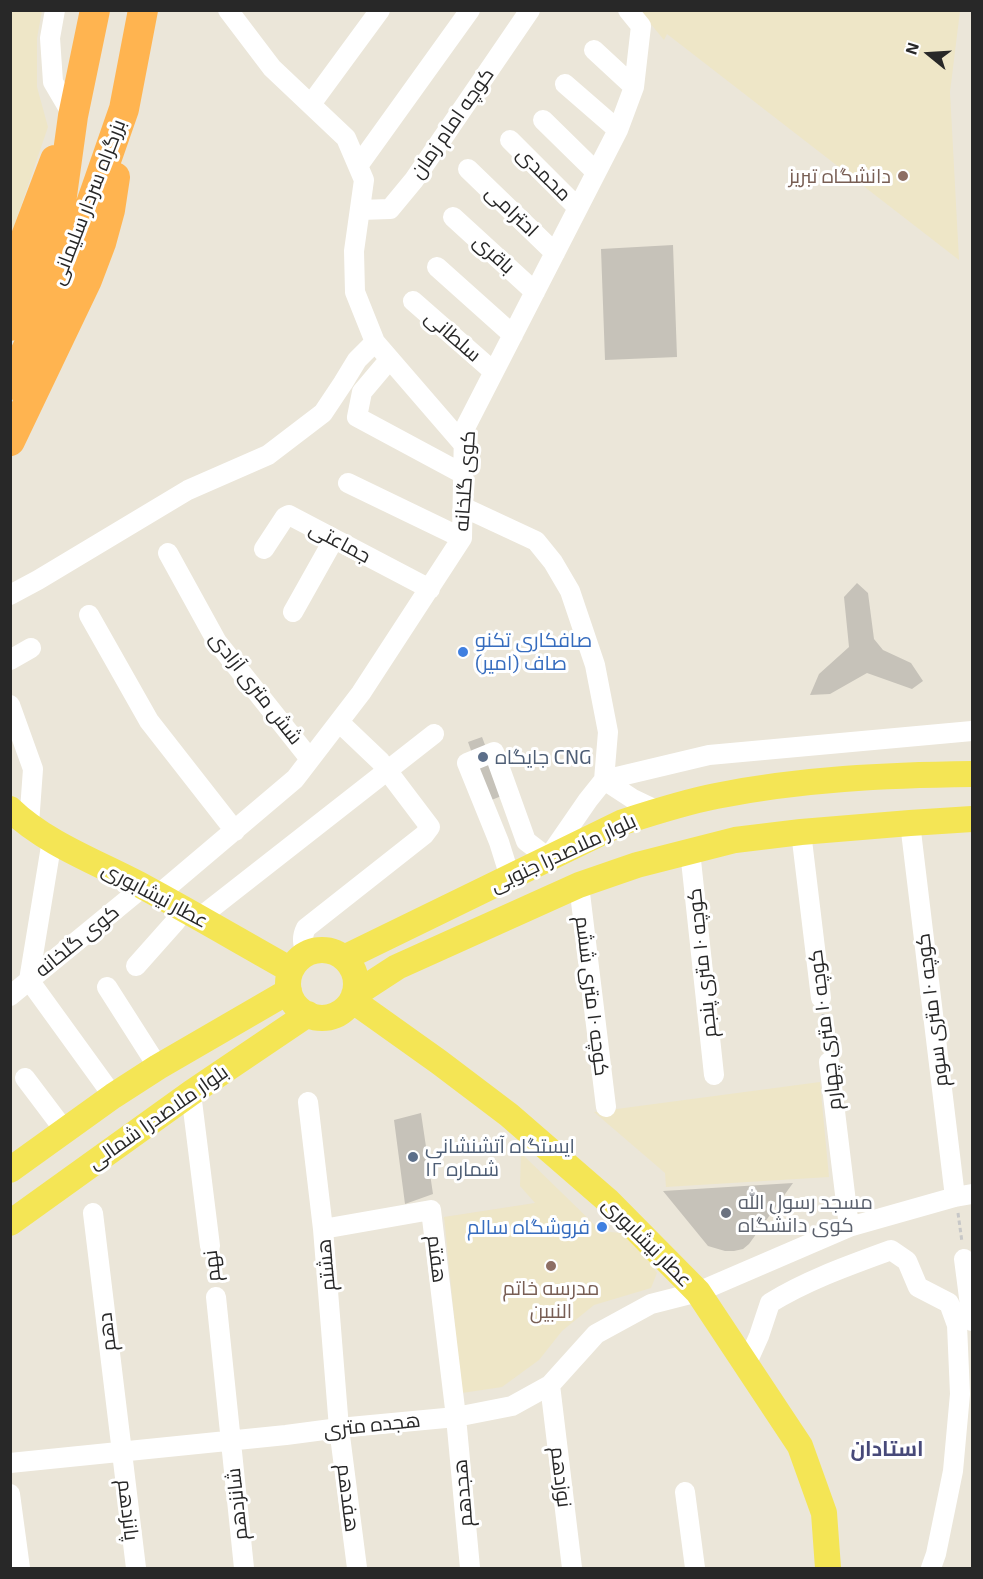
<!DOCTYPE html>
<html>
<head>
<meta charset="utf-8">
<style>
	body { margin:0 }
	#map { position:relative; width:983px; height:1579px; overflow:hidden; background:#ebe6d9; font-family:"Exo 2",sans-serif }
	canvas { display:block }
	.frame { position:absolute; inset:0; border:12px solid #282828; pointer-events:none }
	.north { position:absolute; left:899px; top:24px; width:60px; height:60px; -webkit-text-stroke:4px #fff; paint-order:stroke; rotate:288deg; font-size:16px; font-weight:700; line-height:24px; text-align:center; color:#282828 }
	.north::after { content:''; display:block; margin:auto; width:21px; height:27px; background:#282828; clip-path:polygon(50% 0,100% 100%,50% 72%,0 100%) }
</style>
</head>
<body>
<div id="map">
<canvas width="983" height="1579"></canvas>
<div class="frame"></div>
<div class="north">N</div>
</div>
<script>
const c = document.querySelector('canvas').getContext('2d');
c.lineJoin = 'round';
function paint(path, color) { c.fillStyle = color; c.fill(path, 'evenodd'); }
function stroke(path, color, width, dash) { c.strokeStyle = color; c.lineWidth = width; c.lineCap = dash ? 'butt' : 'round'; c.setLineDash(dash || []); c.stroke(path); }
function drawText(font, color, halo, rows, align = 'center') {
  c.font = font + ' "Exo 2",Cairo,sans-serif'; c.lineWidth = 6; c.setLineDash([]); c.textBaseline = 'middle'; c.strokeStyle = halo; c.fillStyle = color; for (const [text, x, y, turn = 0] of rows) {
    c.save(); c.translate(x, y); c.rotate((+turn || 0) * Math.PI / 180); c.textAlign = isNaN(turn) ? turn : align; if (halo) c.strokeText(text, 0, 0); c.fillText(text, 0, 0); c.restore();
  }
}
paint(new Path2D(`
	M10,11h32l-5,27v49l11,40 -37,108z
	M640,11h320l-10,81 9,168 -292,-226 -3,6z
	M820,1082l9,95 -163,10 -1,-14 -71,-61z
	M521,1153l80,78 20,2 26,25 10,15 -6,15 -57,17 -32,26 -23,29 -37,27 -40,6 -18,-176 91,-14 -15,-17z`), '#eee6c7');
paint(new Path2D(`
	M673,245l4,112 -72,3 -4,-111z
	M857,583l11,10 6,46 9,11 28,13 12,18 -11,8 -45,-16 -37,21 -20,1 9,-21 30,-27 -5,-50z
	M482,737l22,58 -15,6 -21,-59z
	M421,1113l12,81 -28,10 -11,-84z
	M793,1183l-44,61 -6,5 -9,2h-9l-17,-5 -45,-55z`), '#c6c2b9');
stroke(new Path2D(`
	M823,1014l4,32
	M958,1213l4,29
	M212,1263l2,17`), '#c7c7c7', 3, [4.5, 3]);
stroke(new Path2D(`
	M55,10l-5,28 3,44 20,34
	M228,10l44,58 74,70 18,42 -10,71 1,41 20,50 89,103
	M594,50l40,37
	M565,84l53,46
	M311,104l69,-94
	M543,120l53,52
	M510,140l68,68
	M358,166l112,-156
	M468,169l87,84
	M360,210l30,-1 24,-29 116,-170
	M453,217l82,75
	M437,267l76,68
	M413,301l81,71
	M389,360l-27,32 -5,25 106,57
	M348,483l114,55
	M463,507l73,34 17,21 17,29 25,74 13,67 -4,48 105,-25 263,-24
	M264,549l21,-32 4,-2 141,74
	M168,553l49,89 93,117
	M10,595l28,-15 150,-90 80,-35 55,-42 20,-30 14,-23 18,-18
	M293,612l41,-73
	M89,615l60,106 86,110
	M10,660l21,-12
	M10,705l23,64 -4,55
	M910,823l45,374
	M801,832l20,166
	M52,840l-23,140 84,116
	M690,851l24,224
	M510,877l-11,-35 -32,-79 27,-11 32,89 22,17 40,-58 16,-20 29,19 25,12
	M579,885l27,222
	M158,895l137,-116 66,-86 101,-155 2,-108 154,-300 16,-43 7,-61 -13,-16
	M199,918l235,-184
	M306,954c-3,-10 -5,-16 0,-26l118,-93 6,-8 -50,-66 -41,-39
	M136,966l40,-45 8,-12
	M107,987l51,80
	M10,996l133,-109
	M829,1062l20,165
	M25,1078l40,53
	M191,1093l19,153
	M308,1102l15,127 16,199 18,140
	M93,1213l43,355
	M323,1229l108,-19 25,207 14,151
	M964,1259l8,62
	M216,1297l28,271
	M746,1365l13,-29 11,-33c37,-23 80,-38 121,-53l16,11 11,26 31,16 8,22 3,69 -7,77 -17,83 -5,14
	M550,1385l22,183
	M10,1463l276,-28 53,-7 117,-11 56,-11 38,-21 46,-51 55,-30 47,-12 151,-65 106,-30 17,-3
	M685,1492l10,76
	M10,1494l10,74`), '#fff', 20);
stroke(new Path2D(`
	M10,809c36,35 89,54 132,77 50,27 99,56 149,84
	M288 984a34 34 0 1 1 68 0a34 34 0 1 1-68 0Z
	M344,958l279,-136c31,-10 62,-20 93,-26 84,-17 171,-21 256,-22
	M354,995l43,-28 182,-82 58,-20 98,-25 66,-8 109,-9 62,-4
	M352,1000l87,62 70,53 98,85 91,92 102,154 24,67 4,55
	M10,1170l103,-74 45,-29 131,-76
	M10,1223l181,-130 117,-79`), '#f4e555', 26);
stroke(new Path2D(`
	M10,272l9,-17 36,-95
	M10,326l45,-97 5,-19 13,-94 22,-106
	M10,385l69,-147 45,-129 19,-99
	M10,441l77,-161 14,-37 9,-33 5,-33`), '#ffb450', 30);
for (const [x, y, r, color] of [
	[903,176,6,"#8d6e63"],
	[463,652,6,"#3f7fe0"],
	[483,757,6,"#5c6f8a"],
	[413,1157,6,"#5c6f8a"],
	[726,1213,6,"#6b7280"],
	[602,1227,6,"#3f7fe0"],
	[551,1266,6,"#8d6e63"]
]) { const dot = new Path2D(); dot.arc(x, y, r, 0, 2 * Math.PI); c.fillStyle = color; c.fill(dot); stroke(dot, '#fff', 2); }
drawText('20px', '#282828', '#fff', [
	["کوچه امام زمان",452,123,-55],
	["محمدی",544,174,45],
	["بزرگراه سردار سلیمانی",88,202,-69],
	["احترامی",512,211,44],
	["باقری",494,254,42],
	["سلطانی",453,336,41],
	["کوی گلخانه",465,481,-86],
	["جماعتی",340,542,28],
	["شش متری آزادی",256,688,52],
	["بلوار ملاصدرا جنوبی",563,853,-25],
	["عطار نیشابوری",155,895,28],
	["کوی گلخانه",77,941,-39],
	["کوچه ۱۰ متری پنجم",702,963,-96],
	["کوچه ۱۰ متری ششم",592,996,83],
	["کوچه ۱۰ متری سوم",932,1010,-97],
	["کوچه ۱۰ متری چهارم",825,1030,-97],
	["بلوار ملاصدرا شمالی",158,1117,-35],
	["عطار نیشابوری",647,1242,45],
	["هفتم",437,1259,83],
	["هشتم",326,1265,-95],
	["نهم",212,1266,-97],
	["دهم",107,1332,-97],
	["هجده متری",372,1425,-6],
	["نوزدهم",561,1477,83],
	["هجدهم",463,1493,-95],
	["هفدهم",348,1498,83],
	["شانزدهم",237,1504,-96],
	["پانزدهم",128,1510,83]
]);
drawText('20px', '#785e54', '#fff', [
	["دانشگاه تبریز",891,176],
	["مدرسه خاتم",551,1288,"center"],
	["النبین",551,1311,"center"]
], 'right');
drawText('20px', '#366cbe', '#fff', [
	["صافکاری تکنو",475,640],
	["صاف (امیر)",475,663],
	["فروشگاه سالم",590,1227,"right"]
], 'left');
drawText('20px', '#4e5e75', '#fff', [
	["جایگاه CNG",495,757],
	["ایستگاه آتشنشانی",425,1146],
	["شماره ۱۲",425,1169]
], 'left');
drawText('20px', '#5b616d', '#fff', [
	["مسجد رسول الله",738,1202],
	["کوی دانشگاه",738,1225]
], 'left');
drawText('bold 21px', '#474979', '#fff', [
	["استادان",887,1449]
]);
</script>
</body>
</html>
